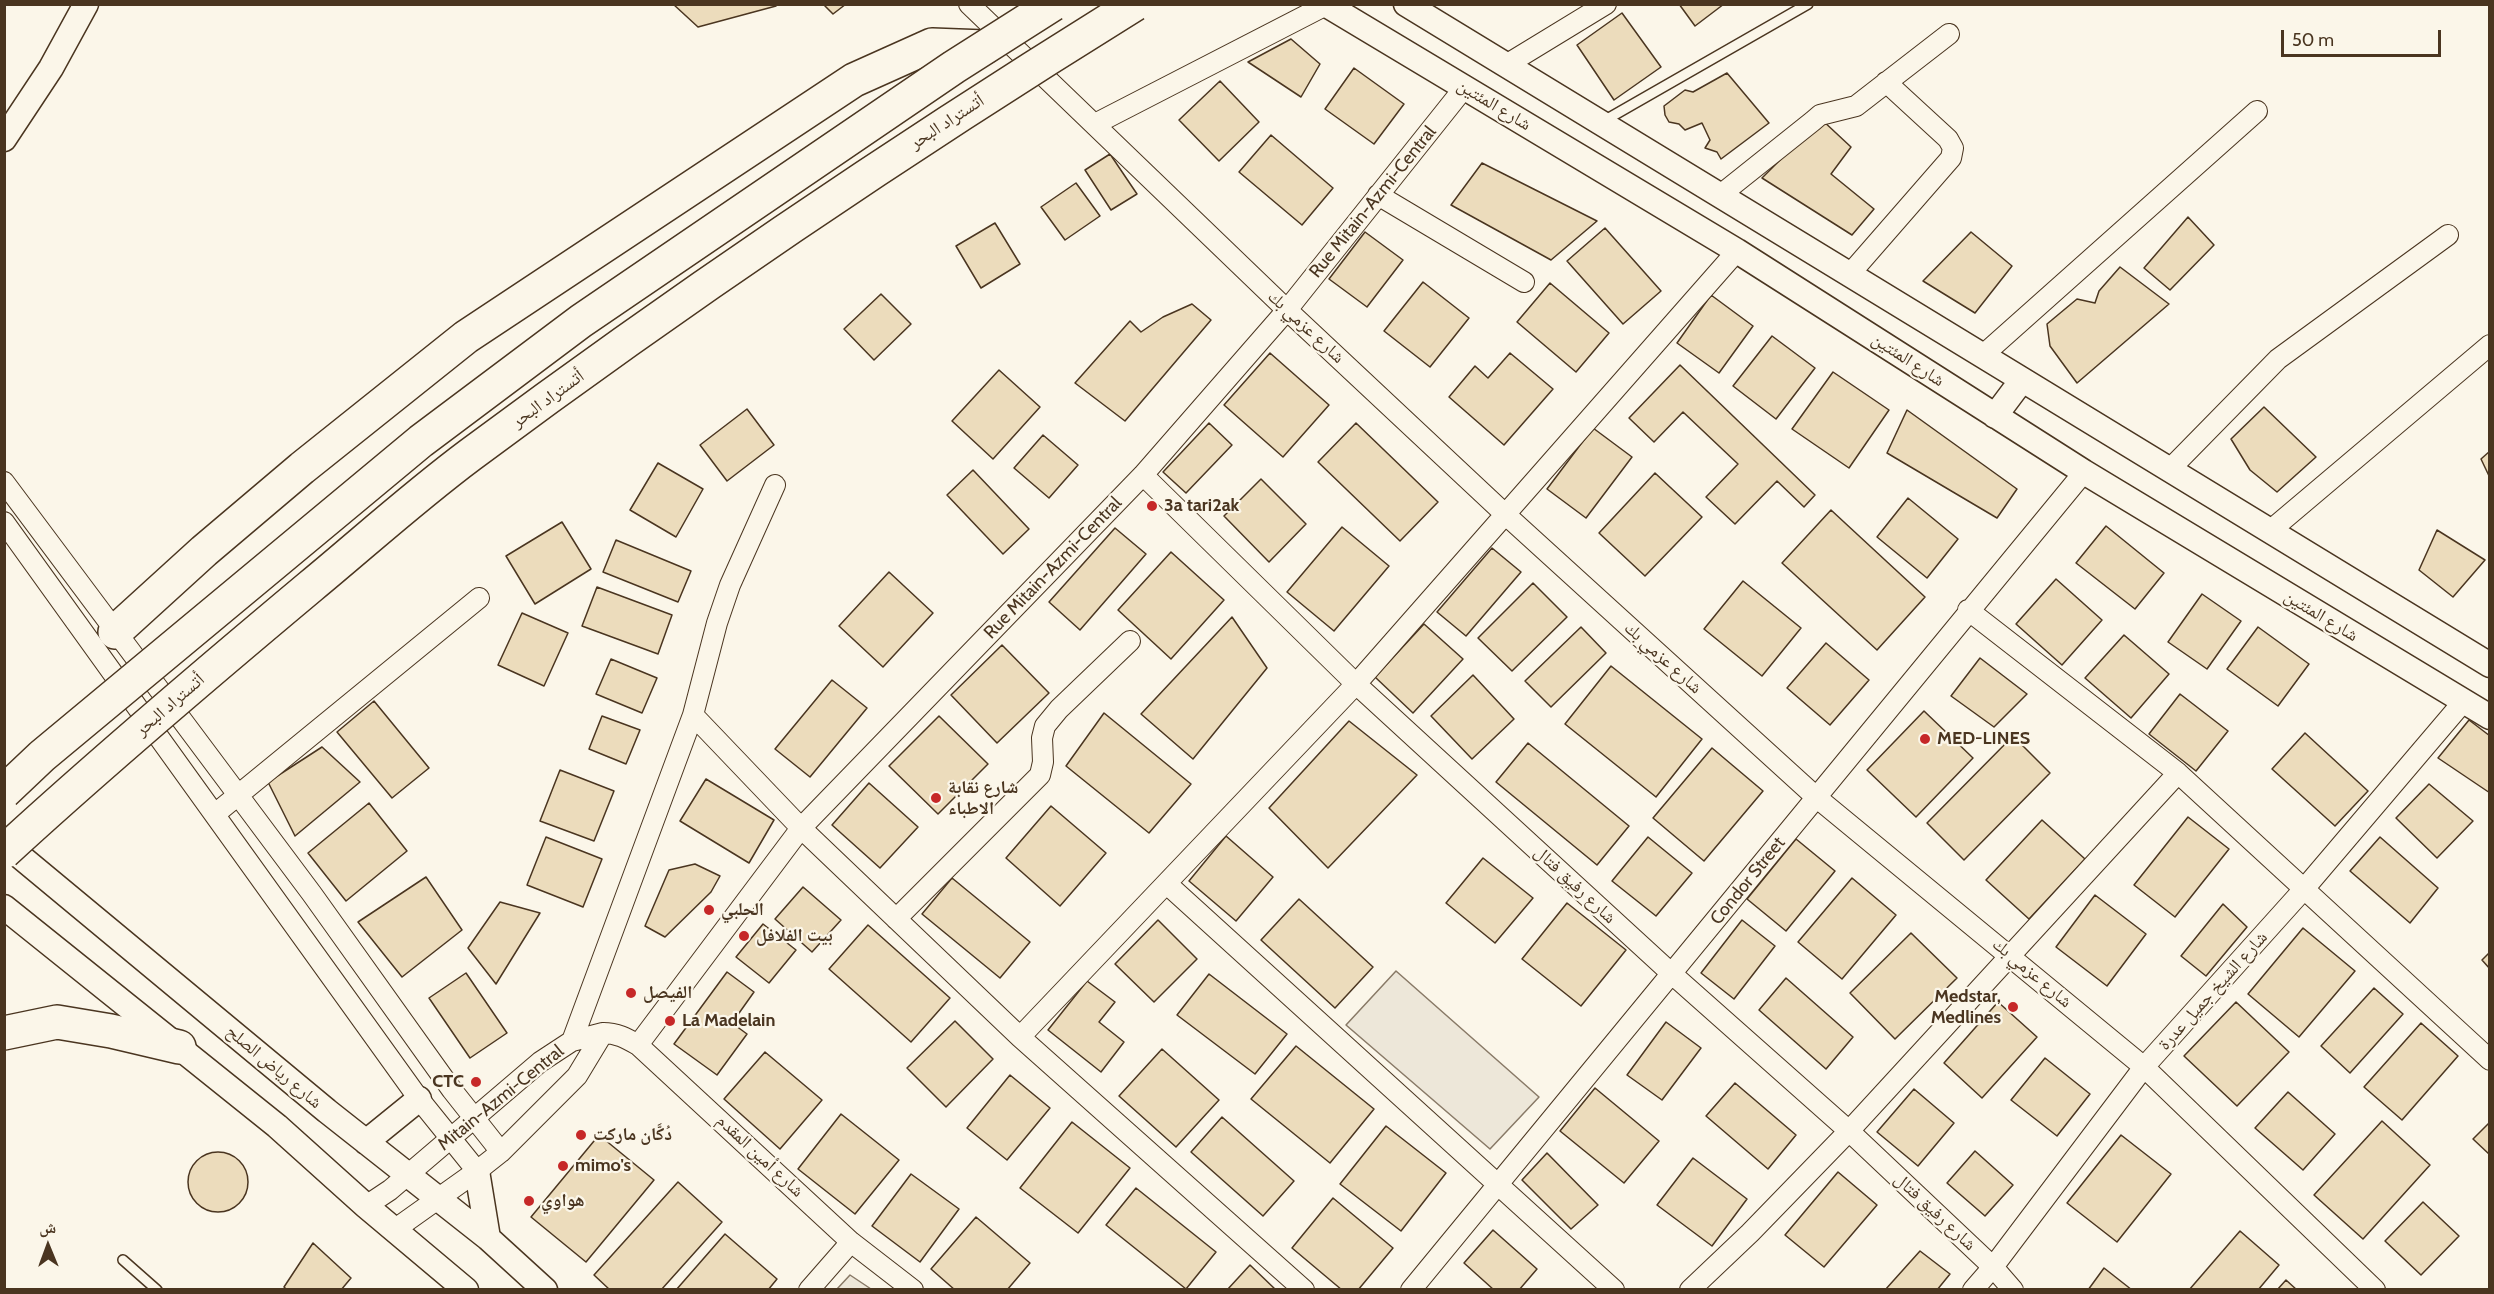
<!DOCTYPE html>
<html>
<head>
<meta charset="utf-8">
<style>
	body { margin:0 }
	#map { position:relative; width:2494px; height:1294px; overflow:hidden; background:#fbf6e9; font-family:Cabin,"Noto Naskh Arabic",sans-serif }
	canvas { display:block }
	.frame { position:absolute; inset:0; border:6px solid #4a3520; pointer-events:none }
	.north { position:absolute; left:18px; top:1216px; width:60px; height:60px; -webkit-text-stroke:4px #fbf6e9; paint-order:stroke; rotate:359deg; font-size:16px; font-weight:700; line-height:24px; text-align:center; color:#4a3520 }
	.north::after { content:''; display:block; margin:auto; width:21px; height:27px; background:#4a3520; clip-path:polygon(50% 0,100% 100%,50% 72%,0 100%) }
	.scale { position:absolute; left:2281px; top:30px; width:160px; height:27px; box-sizing:border-box; border:3px solid #4a3520; border-top:0; padding-left:8px; font-size:18px; line-height:21px; white-space:nowrap; color:#4a3520; -webkit-text-stroke:4px #fbf6e9; paint-order:stroke }
</style>
</head>
<body>
<div id="map">
<canvas width="2494" height="1294"></canvas>
<div class="frame"></div>
<div class="north">ش</div>
<div class="scale">50 m</div>
</div>
<script>
const c = document.querySelector('canvas').getContext('2d');
c.lineJoin = 'round';
function paint(path, color) { c.fillStyle = color; c.fill(path, 'evenodd'); }
function stroke(path, color, width, dash) { c.strokeStyle = color; c.lineWidth = width; c.lineCap = dash ? 'butt' : 'round'; c.setLineDash(dash || []); c.stroke(path); }
function drawText(font, color, halo, rows, align = 'center') {
  c.font = font + ' Cabin,"Noto Naskh Arabic",sans-serif'; c.lineWidth = 4.5; c.setLineDash([]); c.textBaseline = 'middle'; c.strokeStyle = halo; c.fillStyle = color; for (const [text, x, y, turn = 0] of rows) {
    c.save(); c.translate(x, y); c.rotate((+turn || 0) * Math.PI / 180); c.textAlign = isNaN(turn) ? turn : align; if (halo) c.strokeText(text, 0, 0); c.fillText(text, 0, 0); c.restore();
  }
}
const parking = new Path2D(`
	M1396,971l143,126 -49,52 -144,-124z
	M850,1275l21,14h-34z`);
paint(parking, '#ede7d9');
stroke(parking, '#887966', 1.5);
const building = new Path2D(`
	M673,4h102l1,2 -78,21z
	M823,4h23l-13,10z
	M1679,4h45l-29,22z
	M1622,13l39,54 -47,33 -37,-55z
	M1291,39l29,25 -19,33 -53,-35z
	M1354,68l50,36 -30,40 -49,-35z
	M1727,73l42,50 -48,36 -4,-7 -12,-4 5,-8 -8,-17 -17,7 -6,-6 -10,-2 -4,-7 -1,-9 21,-16 8,2z
	M1220,81l39,41 -40,39 -40,-41z
	M1821,119l30,28 -20,27 43,35 -22,26 -90,-57z
	M1271,135l62,53 -31,37 -63,-53z
	M1110,154l27,40 -26,16 -26,-40z
	M1482,163l115,58 -46,39 -100,-55z
	M1076,183l24,33 -35,24 -24,-33z
	M2188,217l26,28 -44,45 -26,-22z
	M995,223l25,41 -39,24 -25,-42z
	M1605,228l56,63 -38,33 -56,-63z
	M1365,232l38,28 -36,47 -38,-28z
	M1971,232l41,34 -37,47 -52,-32z
	M2120,267l49,37 -92,79 -27,-37 -3,-22 30,-25 18,4 4,-12z
	M1423,282l46,36 -39,49 -46,-36z
	M1550,283l59,50 -33,39 -59,-50z
	M881,294l30,30 -37,36 -30,-31z
	M1711,295l42,31 -34,47 -42,-30z
	M1192,304l19,16 -86,101 -50,-38 55,-62 11,11 22,-15z
	M1772,336l43,32 -39,51 -43,-33z
	M1270,353l59,52 -46,52 -59,-52z
	M1510,353l43,36 -49,56 -55,-48 26,-31 13,12z
	M1680,365l135,130 -11,12 -27,-26 -42,43 -29,-27 32,-33 -55,-52 -29,30 -25,-24z
	M999,370l41,37 -47,52 -41,-38z
	M1833,372l56,38 -40,58 -57,-39z
	M2264,407l52,50 -39,35 -27,-22 -19,-31z
	M747,409l27,36 -47,36 -27,-36z
	M1907,410l110,79 -20,29 -110,-65z
	M1209,423l23,22 -46,48 -23,-21z
	M1356,423l82,79 -38,39 -82,-79z
	M1593,428l39,29 -46,61 -39,-29z
	M1043,435l35,30 -29,33 -35,-30z
	M2490,451v27l-9,-19z
	M658,463l45,26 -27,48 -46,-27z
	M973,470l56,59 -26,25 -56,-59z
	M1655,473l47,44 -57,59 -46,-43z
	M1261,479l45,45 -37,38 -45,-46z
	M1908,498l50,41 -31,39 -50,-41z
	M1831,510l94,87 -48,53 -95,-87z
	M562,522l29,47 -56,35 -29,-48z
	M2106,526l58,47 -29,36 -59,-46z
	M1342,527l47,39 -55,65 -47,-39z
	M1115,528l31,26 -66,76 -31,-28z
	M2437,530l48,30 -32,37 -34,-27z
	M616,540l75,31 -13,31 -75,-30z
	M1492,548l29,24 -55,64 -29,-24z
	M1171,552l53,48 -53,59 -53,-49z
	M889,572l44,41 -50,54 -44,-41z
	M2056,579l46,41 -40,45 -46,-41z
	M1743,581l58,47 -39,48 -58,-47z
	M1533,583l34,34 -55,54 -34,-33z
	M597,587l75,28 -14,39 -76,-28z
	M2202,594l39,27 -34,48 -39,-27z
	M522,613l46,20 -24,53 -46,-21z
	M1232,617l35,51 -74,91 -52,-45z
	M1424,624l39,35 -50,54 -38,-36z
	M1581,627l25,26 -55,54 -26,-26z
	M2258,627l51,37 -31,42 -51,-37z
	M2124,635l45,39 -38,44 -46,-40z
	M1826,643l43,37 -39,45 -43,-37z
	M1002,645l47,48 -52,50 -46,-48z
	M1980,658l47,36 -33,33 -43,-31z
	M611,659l46,19 -15,35 -46,-19z
	M1611,666l91,73 -46,58 -91,-73z
	M1473,675l41,44 -42,40 -41,-43z
	M832,680l35,28 -57,69 -35,-28z
	M2180,694l48,37 -32,40 -47,-37z
	M374,701l55,67 -37,30 -55,-66z
	M1924,711l49,47 -57,59 -49,-47z
	M1104,713l87,71 -42,49 -83,-67z
	M602,716l38,14 -14,34 -37,-15z
	M939,716l49,48 -50,50 -49,-48z
	M2469,720l21,16v57l-52,-35z
	M1349,721l68,54 -89,93 -59,-60z
	M2305,733l63,58 -33,35 -63,-57z
	M2013,736l37,37 -86,87 -37,-37z
	M1528,743l101,83 -32,39 -101,-83z
	M322,747l38,35 -65,54 -27,-54z
	M1712,748l51,43 -59,70 -51,-43z
	M560,770l54,21 -20,50 -54,-20z
	M706,779l68,41 -25,43 -69,-42z
	M869,783l49,44 -38,41 -48,-43z
	M2429,784l44,37 -36,37 -41,-40z
	M369,803l38,48 -61,50 -38,-48z
	M1051,806l55,47 -46,53 -54,-48z
	M2188,817l41,32 -54,68 -41,-32z
	M2042,820l43,39 -56,60 -43,-39z
	M1226,836l47,41 -37,44 -47,-40z
	M546,837l56,22 -19,48 -56,-22z
	M1648,837l44,36 -36,43 -44,-35z
	M2380,837l58,51 -28,35 -60,-52z
	M1796,839l39,32 -49,60 -39,-32z
	M1483,858l50,40 -38,45 -49,-40z
	M695,864l25,12 -9,16 -46,45 -20,-11 24,-56z
	M426,877l36,53 -60,47 -44,-55z
	M952,878l78,64 -30,36 -78,-64z
	M1852,878l44,37 -54,64 -44,-37z
	M803,887l38,33 -29,32 -37,-33z
	M2095,895l51,39 -39,52 -51,-39z
	M1299,899l74,68 -38,41 -74,-68z
	M500,902l40,11 -44,71 -28,-36z
	M1567,903l59,47 -45,56 -59,-47z
	M2223,904l24,23 -41,49 -25,-20z
	M1158,920l39,39 -43,43 -39,-38z
	M1742,920l33,26 -41,53 -33,-26z
	M763,924l33,26 -27,33 -33,-26z
	M868,925l82,73 -39,44 -82,-73z
	M2303,928l52,43 -56,66 -51,-43z
	M1911,933l46,45 -62,61 -45,-46z
	M2490,952v17l-8,-9z
	M727,972l27,20 -22,31 15,11 -30,41 -43,-31z
	M466,973l41,60 -37,25 -41,-60z
	M1209,974l78,60 -32,40 -78,-59z
	M1786,978l67,59 -27,32 -67,-59z
	M1087,981l28,21 -16,20 25,20 -23,30 -53,-42z
	M2374,988l29,26 -53,59 -29,-27z
	M1998,1002l39,35 -55,61 -38,-35z
	M2236,1002l53,50 -52,54 -53,-50z
	M955,1021l38,38 -47,48 -39,-39z
	M1666,1022l35,26 -39,52 -35,-25z
	M2421,1023l37,33 -56,64 -38,-33z
	M1296,1046l78,63 -44,54 -79,-64z
	M1162,1049l57,51 -43,47 -57,-51z
	M765,1052l57,48 -42,49 -56,-50z
	M2045,1058l45,36 -33,42 -46,-36z
	M1010,1075l40,33 -43,52 -40,-32z
	M1735,1083l61,52 -28,34 -62,-53z
	M1595,1088l64,53 -35,42 -64,-52z
	M1914,1089l40,34 -36,43 -41,-34z
	M2288,1092l47,42 -32,36 -48,-42z
	M841,1114l58,46 -44,54 -57,-45z
	M1222,1117l72,64 -31,35 -72,-64z
	M2382,1121l48,44 -67,74 -49,-44z
	M1072,1122l58,46 -52,65 -58,-45z
	M2490,1122v33l-17,-16z
	M1386,1126l60,47 -45,58 -61,-47z
	M599,1135l55,45 -68,82 -55,-45z
	M2121,1135l50,39 -54,68 -50,-39z
	M1975,1151l38,34 -28,31 -38,-33z
	M188 1182a30 30 0 1 1 60 0a30 30 0 1 1-60 0Z
	M1547,1153l51,52 -27,24 -49,-49z
	M1693,1158l54,41 -35,47 -55,-41z
	M1838,1172l39,33 -53,62 -39,-32z
	M911,1174l48,35 -39,53 -48,-36z
	M678,1182l44,40 -61,68h-51l-16,-15z
	M1136,1188l80,64 -30,37 -80,-64z
	M1333,1198l60,50 -35,42h-16l-50,-42z
	M2423,1202l36,34 -38,39 -36,-34z
	M976,1217l54,46 -23,27h-52l-24,-21z
	M1493,1230l44,39 -18,21h-25l-30,-27z
	M2240,1231l39,34 -21,25h-69z
	M725,1234l52,45 -9,11h-92z
	M313,1243l38,35 -10,12h-54l-3,-3z
	M1920,1251l30,23 -13,16h-52z
	M1250,1265l26,25h-49z
	M2104,1268l28,22h-44z
	M2286,1280l11,10h-20z`);
paint(building, '#ecdcbc');
stroke(building, '#4a3520', 1.5);
const service = new Path2D(`
	M1602,122l206,-118
	M123,1260l34,30`);
const minor = new Path2D(`
	M969,4l318,306 219,205 310,282 328,270 231,223
	M1506,65l100,-61
	M1095,124l233,-120
	M1378,195l146,87
	M1719,196l94,-75 7,-6 36,-9 93,-72
	M1849,275l102,-117 2,-10 -5,-9 -62,-57
	M1982,356l275,-245
	M2171,468l107,-109 170,-124
	M1143,475l213,209 316,290 177,157 144,136 20,23
	M4,482l308,412 140,196 49,62
	M4,522l415,577 58,72
	M2271,530l219,-185
	M1968,610l210,163 312,287
	M693,715l108,113 219,209 284,253
	M215,814l264,-216
	M1167,884l447,406
	M896,919l144,-144 3,-13 -1,-24 3,-12 14,-17 71,-68
	M603,1033c14,0 23,5 35,12l213,197 62,48
	M1020,1037l336,-353 381,-433
	M572,1041l121,-326 24,-92 13,-38 45,-100
	M638,1045l163,-217 342,-353 144,-165 177,-222
	M366,1206l24,-16 150,-128 32,-21 31,-8 -26,43 -76,76 -24,19 -83,59
	M809,1290l42,-48
	M1411,1290l673,-818
	M1690,1290l60,-57 99,-102 329,-358
	M1973,1290l20,-23 151,-200 160,-178 159,-187`);
const tertiary = new Path2D(`
	M1325,4l412,247 347,221 406,245
	M1406,4c361,221 723,439 1084,661
	M4,139l47,-71 35,-64
	M1995,416l27,-36
	M4,843l323,268 161,127 57,52
	M4,907l273,219 89,80 100,84
	M366,1142l53,-43
	M477,1171l11,67`);
const motorway = new Path2D(`
	M115,632l89,-81 98,-83 164,-131 388,-257 78,-35 53,2
	M4,1033l53,-11 54,9 68,16`);
stroke(service, '#4a3520', 12);
stroke(minor, '#4a3520', 22);
stroke(tertiary, '#4a3520', 27);
stroke(motorway, '#4a3520', 36);
stroke(service, '#fbf6e9', 9);
stroke(minor, '#fbf6e9', 20);
stroke(tertiary, '#fbf6e9', 24);
stroke(motorway, '#fbf6e9', 33);
const motorwayBridge = new Path2D(`
	M4,792l38,-36 379,-315 160,-120 373,-254 99,-63
	M4,852c100,-92 203,-179 307,-266 52,-43 104,-90 159,-131 215,-160 436,-309 665,-451`);
stroke(motorwayBridge, '#4a3520', 36, []);
stroke(motorwayBridge, '#fbf6e9', 33);
for (const [x, y, r, color] of [
	[1152,506,6,"#c62828"],
	[1925,739,6,"#c62828"],
	[936,798,6,"#c62828"],
	[709,910,6,"#c62828"],
	[744,936,6,"#c62828"],
	[631,993,6,"#c62828"],
	[2013,1007,6,"#c62828"],
	[670,1021,6,"#c62828"],
	[476,1082,6,"#c62828"],
	[581,1135,6,"#c62828"],
	[563,1166,6,"#c62828"],
	[529,1201,6,"#c62828"]
]) { const dot = new Path2D(); dot.arc(x, y, r, 0, 2 * Math.PI); c.fillStyle = color; c.fill(dot); stroke(dot, '#fbf6e9', 2); }
drawText('18px', '#4a3520', '#fbf6e9', [
	["شارع المئتين",1494,105,31],
	["أتستراد البحر",947,122,-33],
	["Rue Mitain-Azmi-Central",1373,202,-51],
	["شارع عزمي بك",1306,327,43],
	["شارع المئتين",1908,360,33],
	["أتستراد البحر",548,399,-36],
	["Rue Mitain-Azmi-Central",1053,568,-46],
	["شارع المئتين",2321,616,31],
	["شارع عزمي بك",1663,658,42],
	["أتستراد البحر",170,705,-41],
	["Condor Street",1748,881,-51],
	["شارع رفيق فتال",1575,885,43],
	["شارع عزمي بك",2032,973,40],
	["شارع الشيخ جميل عدرة",2213,991,-48],
	["شارع رياض الصلح",274,1067,40],
	["Mitain-Azmi-Central",501,1098,-39],
	["شارع أمين المقدم",760,1156,43],
	["شارع رفيق فتال",1935,1212,43]
]);
drawText('bold 18px', '#4a3520', '#fbf6e9', [
	["3a tari2ak",1164,506],
	["MED-LINES",1937,739],
	["شارع نقابة",948,788],
	["الاطباء",948,809],
	["الحلبي",721,910],
	["بيت الفلافل",756,936],
	["الفيصل",643,993],
	["Medstar,",2001,997,"right"],
	["Medlines",2001,1018,"right"],
	["La Madelain",682,1021],
	["CTC",464,1082,"right"],
	["دُكَّان ماركت",593,1135],
	["mimo's",575,1166],
	["هواوي",541,1201]
], 'left');
</script>
</body>
</html>
